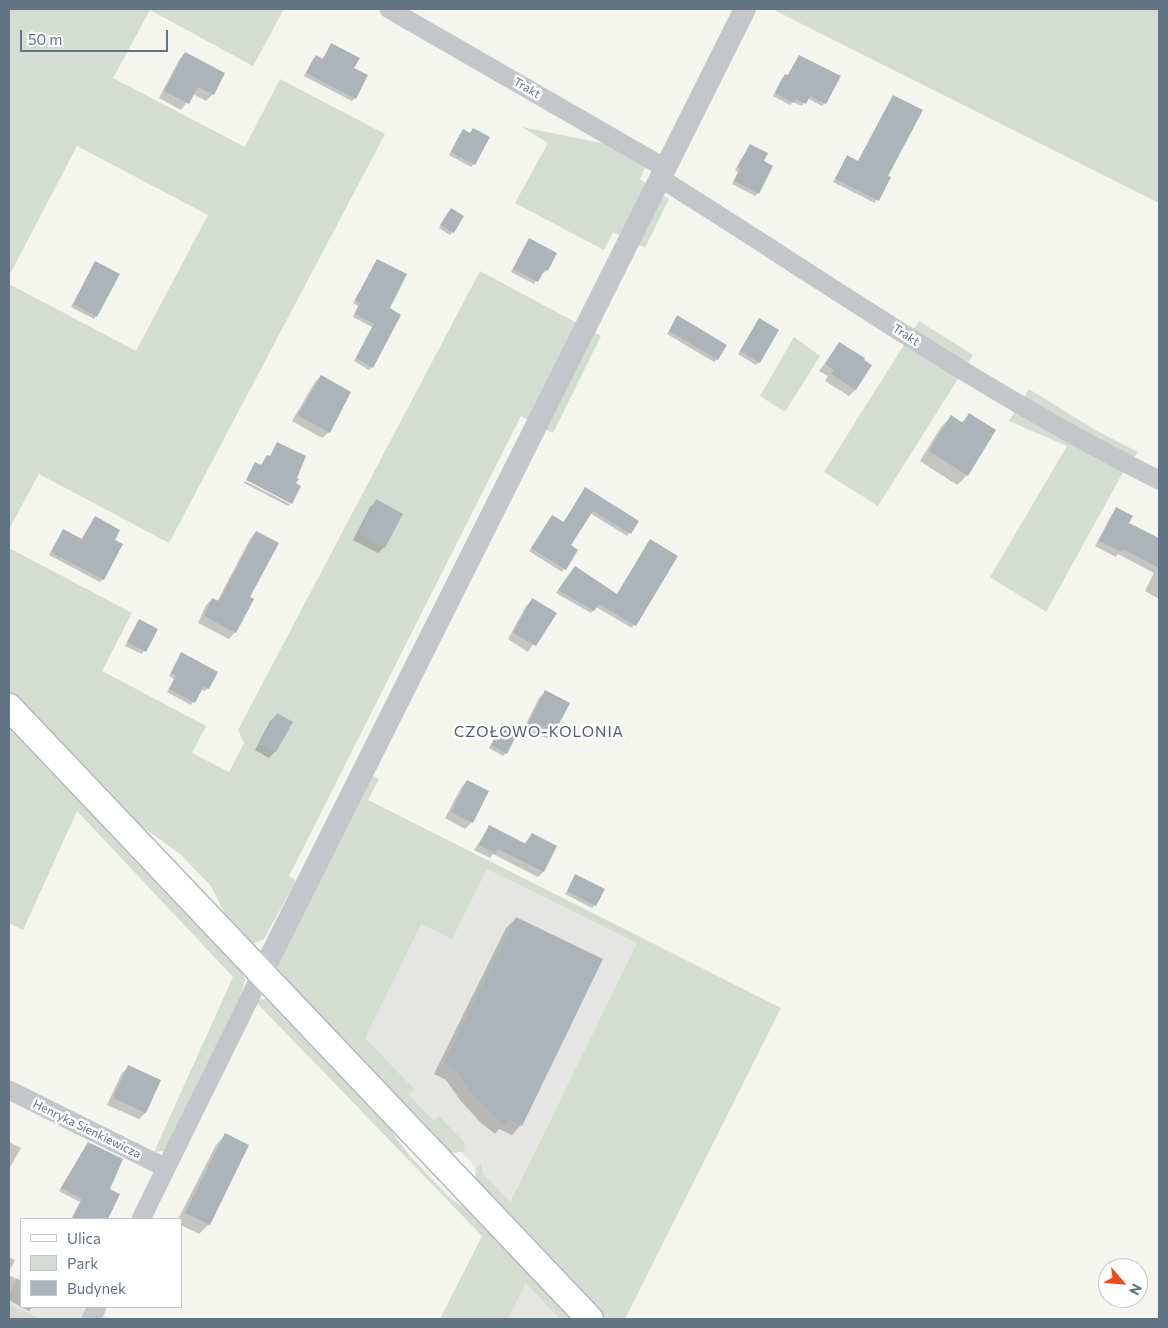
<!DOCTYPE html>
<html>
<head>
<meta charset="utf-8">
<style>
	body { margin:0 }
	#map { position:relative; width:1168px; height:1328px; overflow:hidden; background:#f5f5f0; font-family:Commissioner,sans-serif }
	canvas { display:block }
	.frame { position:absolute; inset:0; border:10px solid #627483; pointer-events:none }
	.legend { position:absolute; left:20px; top:1218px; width:162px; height:90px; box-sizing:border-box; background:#fff; border:1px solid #c0c7cd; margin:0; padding:6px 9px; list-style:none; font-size:15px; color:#627483 }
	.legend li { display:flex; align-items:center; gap:10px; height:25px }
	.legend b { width:25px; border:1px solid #c0c7cd }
	.north { position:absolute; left:1098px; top:1258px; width:50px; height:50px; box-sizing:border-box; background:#fff; border:1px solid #c0c7cd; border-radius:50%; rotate:117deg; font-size:14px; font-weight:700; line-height:20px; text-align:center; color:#627483 }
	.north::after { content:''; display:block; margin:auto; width:18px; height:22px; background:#ed4a18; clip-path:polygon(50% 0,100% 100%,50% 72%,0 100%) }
	.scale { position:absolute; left:20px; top:30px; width:148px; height:22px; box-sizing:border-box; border:2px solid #627483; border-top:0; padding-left:6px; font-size:15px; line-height:18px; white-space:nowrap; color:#627483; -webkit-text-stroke:4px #fff; paint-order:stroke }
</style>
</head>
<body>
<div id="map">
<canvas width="1168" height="1328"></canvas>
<div class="frame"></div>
<ul class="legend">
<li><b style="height:6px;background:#fff"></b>Ulica</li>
<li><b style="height:14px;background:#d5dcd1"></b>Park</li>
<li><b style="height:14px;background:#acb4b9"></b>Budynek</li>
</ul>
<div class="north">N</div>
<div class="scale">50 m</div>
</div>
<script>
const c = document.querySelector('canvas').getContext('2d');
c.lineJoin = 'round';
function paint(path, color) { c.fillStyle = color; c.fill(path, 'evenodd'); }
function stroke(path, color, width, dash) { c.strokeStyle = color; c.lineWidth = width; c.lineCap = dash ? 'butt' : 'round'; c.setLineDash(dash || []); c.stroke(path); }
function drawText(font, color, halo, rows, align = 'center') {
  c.font = font + ' Commissioner,sans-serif'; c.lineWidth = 5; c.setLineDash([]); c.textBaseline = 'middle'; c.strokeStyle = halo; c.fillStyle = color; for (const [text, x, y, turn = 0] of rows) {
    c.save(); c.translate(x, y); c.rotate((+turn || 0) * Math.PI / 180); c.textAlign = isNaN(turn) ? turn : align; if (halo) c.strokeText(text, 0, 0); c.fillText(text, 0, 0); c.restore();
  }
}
paint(new Path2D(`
	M368,800l272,137 -131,266 -225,-238z
	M18,1276l3,1v30h63l28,12h-71l-32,-15v-9z
	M526,1283l35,36h-53z`), '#e5e6e4');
paint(new Path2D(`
	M9,9h275l-31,57 -103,-56 -37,68 132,69 35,-68 105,55 -216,409 -130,-69 -30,55v-245l127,67 72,-136 -131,-69 -68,130z
	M772,9h387v194z
	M522,127l129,26 -11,26 29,20 -24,49 -32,-16 -9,18 -89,-47 33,-60z
	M480,271l121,65 -48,97 -32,-17 -232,460 7,5 -32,58 -14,6 -15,-11 -24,-48 -31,-32 -58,-42 -113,-117v-147l123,65 -30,58 104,55 -14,27 37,19 15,-29 -6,-13z
	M919,321l54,34 -95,151 -54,-34z
	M794,337l26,19 -35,56 -25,-16z
	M1029,389l68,42 41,21 -17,24 -75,136 -56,-35 77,-131 -58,-25z
	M9,721l230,244 6,14 -3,13 -78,159 -10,1 79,-175 -156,-166 -54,119 -14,-7z
	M374,776l5,3 -11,21 413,208 -156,311h-23l-127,-138 1,-14 5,-4 2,11 27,28 127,-259 -150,-74 -35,70 -31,-15 -56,114 49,51 -5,6 25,26 5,-5 26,27 -1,8 -8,2 -10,-2 -171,-181 91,-190z
	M261,999h10l95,98 43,58 41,43 31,21 97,100h-18l-34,-36 -18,36h-68l42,-83 -226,-234z
	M9,1304l32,15h-32z`), '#d5dcd1');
paint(new Path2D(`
	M332,44l21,24 2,30 -3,3 -48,-25 9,-17 3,-3 6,4z
	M185,53l39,21 -11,20 -7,7 -13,-7 -12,16 -22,-12 20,-38z
	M799,56l26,47 -3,3 -15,-8 -5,8 -9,-4 -3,3 -17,-9 9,-18 3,-3 2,1z
	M473,130l1,34 -3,3 -22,-12 11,-21 3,-3 6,3z
	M750,145l12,17 -4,31 -3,3 -23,-12 6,-12 -3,-2z
	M847,157l39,19 -11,27 -42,-21z
	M448,212l5,20 -3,3 -11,-7z
	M529,239l18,31 -3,3 -2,-1 -8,12 -23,-12z
	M377,260l11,49 -16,58 -3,3 -15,-9 18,-34 -19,-10 5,-11 -5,-3z
	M95,263l1,53 -2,3 -23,-12z
	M678,317l39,42 -3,3 -47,-28z
	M759,319v43l-3,3 -18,-11z
	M839,344l17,45 -7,7 -24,-15 3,-5 -9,-5z
	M321,376l8,56 -7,6 -30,-17 23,-39z
	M969,415l-2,60 -10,10 -37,-24 21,-34 10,-10 10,6z
	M245,481l45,23 -2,2 -44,-23z
	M583,492l54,29 -10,15 -37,-23 -21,32 7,5 -14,22 -33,-21 21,-31 13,3z
	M377,501l7,46 -6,6 -25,-13 17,-33z
	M1117,509l10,14 32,17v59l-14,-8 9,-18 -36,-19 -2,3 -21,-11 17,-32z
	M95,518l18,22 -10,39 -3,3 -51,-27 14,-25 18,10z
	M256,532l-8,65 -13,35 -6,7 -31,-16 8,-18 7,-6 4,3 33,-63z
	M676,557l-44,71 -36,-21 -5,6 -35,-20 16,-22 45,24z
	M533,600l22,13 -27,39 -20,-13 18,-33z
	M139,620l17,9 -14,25 -17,-8z
	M181,654l27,34 -3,3 -4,-2 -10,16 -24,-13 7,-13 -5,-3z
	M545,692l23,11 -14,29 -7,6 -24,-8 16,-32z
	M277,715l-2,36 -6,7 -14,-8 15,-29z
	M502,725l4,28 -3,3 -14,-8z
	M467,781l5,41 -7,7 -20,-11 16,-30z
	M489,827l35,17 8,-10 23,12 -12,26 -5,5 -45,-23 -3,4 -16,-8z
	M576,876l19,29 -3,3 -27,-14z
	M516,918l5,207 -9,10 -13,-6 -4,5 -14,-11 -21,-23 -14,-20 -12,-6 72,-146z
	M128,1067l31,14 -14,32 -6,6 -32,-14 15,-32z
	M225,1135l-16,89 -10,10 -18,-9v-6h-3l38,-74z
	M9,1142l12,6 -12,21z
	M86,1146l23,44 10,5 -13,24h-35l9,-17 -21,-11z
	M9,1257l6,3 -6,12z
	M9,1275l12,6v26l-12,-7z
	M21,1307h12l-4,4z`), '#0003');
paint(new Path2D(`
	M331,43l29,15 -6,10 14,7 -12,24 -50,-26 10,-18 7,4z
	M185,52l40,21 -11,22 -16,-8 -9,17 -25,-13z
	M799,55l42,21 -15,28 -16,-8 -4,8 -10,-5 -2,4 -19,-10 10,-19 3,1z
	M893,95l30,15 -35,66 3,1 -12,24 -44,-22 12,-24 11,6z
	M473,128l17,9 -15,28 -24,-13 12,-23 7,4z
	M750,144l18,9 -4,8 9,5 -14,28 -25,-13 6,-13 -3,-1z
	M451,208l13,8 -10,17 -14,-8z
	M529,238l28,15 -9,18 -3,-2 -7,13 -25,-13z
	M377,259l30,15 -17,34 11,7 -28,53 -17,-10 18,-34 -19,-10 5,-11 -5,-3z
	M95,261l25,13 -23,43 -24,-13z
	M677,315l50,30 -9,15 -49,-29z
	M759,318l20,12 -19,33 -20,-12z
	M839,342l26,16 -1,2 8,5 -16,25 -25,-16 3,-4 -9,-6z
	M321,375l30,17 -21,41 -32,-18z
	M969,413l27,17 -28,46 -39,-25 22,-36 12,8z
	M277,442l29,14 -9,22 2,1 -3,4 5,3 -9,18 -46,-24 9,-18 6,3 6,-10 3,1z
	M585,487l54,34 -8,13 -38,-23 -22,34 7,5 -12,20 -35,-22 21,-33 12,7z
	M376,499l27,15 -18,34 -26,-14z
	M1116,507l17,9 -4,7 30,15v30l-36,-19 -1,3 -23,-11z
	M95,516l25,14 -5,10 8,4 -19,36 -53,-28 12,-23 19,10z
	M256,531l23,12 -29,54 4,2 -18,34 -32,-17 8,-18 7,3z
	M650,539l28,17 -42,70 -37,-22 -5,7 -36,-21 17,-24 42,28z
	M532,598l25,15 -21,33 -23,-13z
	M139,619l19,10 -12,23 -19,-10z
	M181,652l37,20 -9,17 -5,-3 -9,17 -26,-14 7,-13 -5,-3z
	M545,690l25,13 -15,29 -11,-5 -4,2 -12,-6z
	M277,713l16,9 -17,30 -16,-8z
	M502,723l16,9 -11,22 -16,-9z
	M467,780l22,11 -16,32 -22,-11z
	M489,825l37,19 6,-11 25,13 -13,26 -46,-23 -2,4 -17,-8z
	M575,874l30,15 -9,17 -29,-15z
	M516,917l87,42 -81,167 -14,-7 -3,6 -14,-11 -22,-24 -13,-20 -13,-6z
	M128,1065l33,15 -15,33 -33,-15z
	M225,1133l24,12 -39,80 -25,-12z
	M88,1142l35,17 -13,30 10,5 -12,25h-36l10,-20 -21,-11z`), '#acb4b9');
const secondary = new Path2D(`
	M9,707l581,612`);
stroke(secondary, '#b3b9bd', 29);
stroke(new Path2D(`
	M389,9l276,159
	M660,178c165,103 325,216 499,302
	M9,1090l157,78
	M141,1219l121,-246
	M91,1319l6,-12`), '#c4c7ca', 19);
stroke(new Path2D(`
	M262,973l483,-964`), '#c4c7ca', 22);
stroke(secondary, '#fff', 26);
drawText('12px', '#627483', '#fff', [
	["Trakt",527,88,30],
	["Trakt",906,335,33],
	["Henryka Sienkiewicza",87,1129,26]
]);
c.letterSpacing = '1px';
drawText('15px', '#505d68', '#fff', [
	["CZOŁOWO-KOLONIA",539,732]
]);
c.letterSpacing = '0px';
</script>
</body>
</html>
